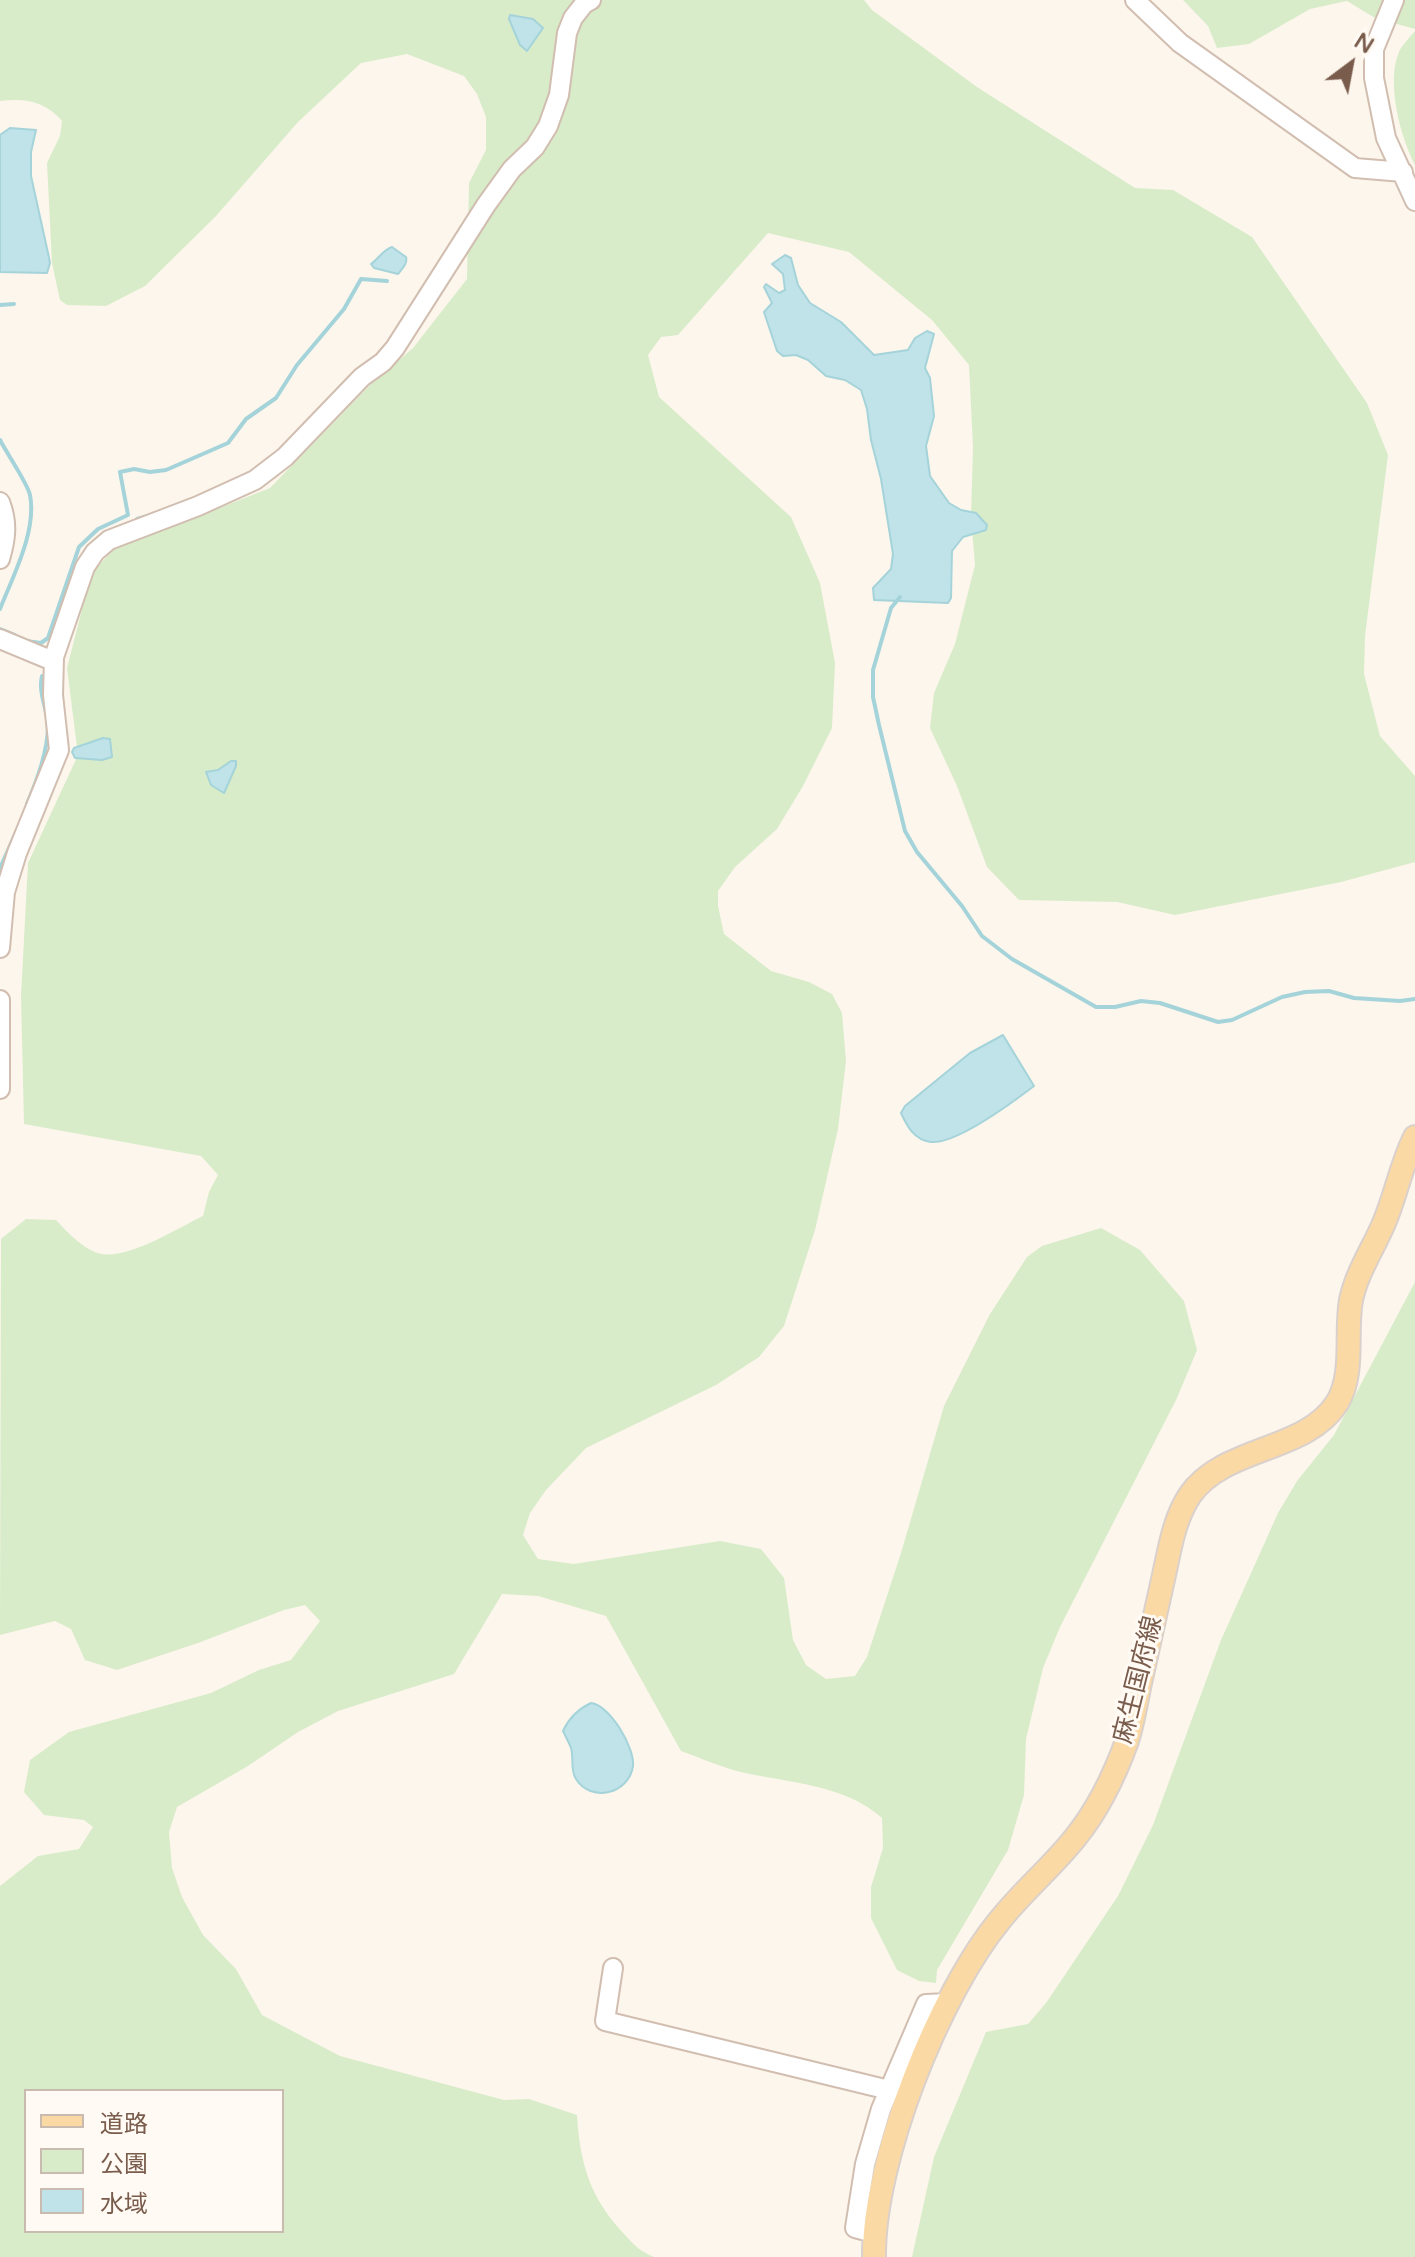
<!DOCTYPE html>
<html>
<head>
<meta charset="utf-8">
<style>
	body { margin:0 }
	#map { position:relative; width:1415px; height:2257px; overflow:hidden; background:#fdf6ec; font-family:"Varela Round","Noto Sans JP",sans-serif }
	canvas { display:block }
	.legend { position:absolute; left:24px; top:2089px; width:260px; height:144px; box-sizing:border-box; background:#fffaf3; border:2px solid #cabbb1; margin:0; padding:10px 14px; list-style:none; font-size:24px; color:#7a5c4d }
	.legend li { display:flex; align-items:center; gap:16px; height:40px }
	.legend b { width:40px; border:2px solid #cabbb1 }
	.north { position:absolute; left:1311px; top:24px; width:80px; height:80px; -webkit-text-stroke:6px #fffaf3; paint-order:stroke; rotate:32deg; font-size:22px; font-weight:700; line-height:32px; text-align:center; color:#7a5c4d }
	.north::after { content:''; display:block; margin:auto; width:28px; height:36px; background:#7a5c4d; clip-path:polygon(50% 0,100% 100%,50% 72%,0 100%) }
</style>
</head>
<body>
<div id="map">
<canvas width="1415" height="2257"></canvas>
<ul class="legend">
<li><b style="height:10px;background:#fbd9a5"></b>道路</li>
<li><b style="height:22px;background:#d8ecc9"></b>公園</li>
<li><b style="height:22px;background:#bfe3e8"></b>水域</li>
</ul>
<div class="north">N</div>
</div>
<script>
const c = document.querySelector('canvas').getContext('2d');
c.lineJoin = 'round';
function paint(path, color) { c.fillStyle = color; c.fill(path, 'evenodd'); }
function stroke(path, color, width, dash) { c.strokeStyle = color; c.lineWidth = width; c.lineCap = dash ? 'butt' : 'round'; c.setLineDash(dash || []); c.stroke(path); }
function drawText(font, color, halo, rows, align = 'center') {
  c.font = font + ' "Varela Round","Noto Sans JP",sans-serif'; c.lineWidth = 6; c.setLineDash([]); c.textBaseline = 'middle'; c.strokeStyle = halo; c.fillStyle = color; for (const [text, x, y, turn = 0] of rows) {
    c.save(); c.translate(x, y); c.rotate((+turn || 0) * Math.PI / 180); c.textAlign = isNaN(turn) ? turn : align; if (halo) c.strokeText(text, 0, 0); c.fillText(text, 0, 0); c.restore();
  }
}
paint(new Path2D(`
	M0,0h864l8,10 105,77 158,101 38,2 79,47 115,166 21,52 -23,181 -1,38 16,62 35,40v86l-74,20 -166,33 -58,-13 -98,-2 -32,-33 -30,-81 -27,-58 4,-35 21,-49 20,-79 -4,-48 2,-70 -4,-82 -37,-45 -83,-68 -81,-19 -90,102 -17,2 -13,18 11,42 132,120 29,66 15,80 -3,65 -29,58 -26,43 -42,38 -17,24v15l6,28 47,37 38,11 23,12 10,19 4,48 -8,68 -23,101 -31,96 -25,31 -43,28 -130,63 -40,42 -16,23 -7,22 15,24 36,5 146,-23 41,8 23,29 9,62 13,25 20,14 29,-3 12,-19 34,-104 43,-147 46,-92 37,-57 15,-11 59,-18 39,22 44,51 13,49 -20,48 -117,229 -17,41 -17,71 -2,56 -16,55 -71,120 -1,13 -17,-2 -22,-11 -26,-52v-31l12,-39 -1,-30c-38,-34 -93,-35 -141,-46 -21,-5 -40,-14 -60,-21l-75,-135 -68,-20 -36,-2 -48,80 -116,37 -40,21 -50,34 -71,41 -8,25 3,36 10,29 21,38 33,34 26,46 78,41 164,44 25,-1 48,16c3,49 13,83 48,120 9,10 16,17 29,22h-654v-371l38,-30 41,-7 14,-22 -9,-7 -40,-5 -20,-23 6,-32 39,-28 142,-39 48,-23 32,-10 29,-39 -15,-16 -21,5 -86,33 -81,27 -32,-10 -14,-31 -16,-8 -55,14 1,-396 25,-20 30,1c12,13 29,31 46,34 27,5 76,-26 101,-38l6,-24 9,-17 -17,-19 -177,-32 -3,-128 7,-133 50,-108 -11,-87 24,-94 27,-30 66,-22 86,-34 99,-102 44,-38 54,-69 2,-96 17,-33v-33l-9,-23 -13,-18 -57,-22 -46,9 -63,59 -82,94 -71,70 -39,20 -39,-1 -7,-5 -8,-37 -5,-100 13,-27 2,-15c-17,-20 -37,-23 -62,-20zM26,2091h256v140h-256z
	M1183,0h232v29l-40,-11 -28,-17 -37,8 -61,35 -32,4 -9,-22z
	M1415,31v134c-15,-29 -29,-83 -16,-113 3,-7 11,-15 16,-21z
	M1415,1282v975h-503l22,-100 52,-125 42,-8 18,-21 72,-107 35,-71 68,-185 57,-127 19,-32 37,-46z`), '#d8ecc9');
const water = new Path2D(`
	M510,15l23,4 10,9 -16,23 -7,-6 -11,-26z
	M10,128l26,2 -5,22v24l17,77 2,10 -3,10 -47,-1v-137z
	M392,247l14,10c2,6 -4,12 -8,17l-24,-6 -3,-4c7,-5 13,-15 21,-17z
	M785,255l6,3 7,27 12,18 31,19 33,33 34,-5 7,-12 12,-7 7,3 -9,34 5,10 4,38 -8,30 4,30 19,27 12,7 15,3 11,12 -1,5 -23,7 -11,14 -1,47 -3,5 -74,-3 -1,-12 18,-19 2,-15 -12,-75 -10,-39 -4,-31 -6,-19 -16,-10 -19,-4 -18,-16 -12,-5 -13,1 -6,-5 -13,-39 8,-9 -8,-16 2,-3 13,9 6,-3 -2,-16 -11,-10z
	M103,738l7,1 2,18 -10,3 -27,-2 -3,-6 2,-4z
	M231,761h5v5l-12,27 -13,-8 -5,-13 12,-2z
	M1003,1035l31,51c-21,16 -77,58 -103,56 -17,-2 -24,-16 -30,-29l4,-7 65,-53z
	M591,1703c19,2 44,45 42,63 -4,28 -42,37 -57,13 -6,-9 -2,-21 -5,-31 -2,-5 -5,-11 -8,-17 6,-13 15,-22 28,-28z`);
paint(water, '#bfe3e8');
stroke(water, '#a5d3da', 2);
stroke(new Path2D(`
	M0,305l14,-1
	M0,440c6,12 28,44 30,55 7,36 -17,81 -30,114
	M137,519l11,-3
	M900,597l-9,11 -18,62v27l6,28 26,106 12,21 45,54 20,30 30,23 84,48h19l26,-6 19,2 58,19 14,-2 50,-23 23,-5 24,-1 25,7 46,3 15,-2
	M0,629l15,6
	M26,641l15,2 7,-5 31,-91 19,-18 30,-14 -8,-43 14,-3 16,3 16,-2 62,-27 18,-24 30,-21 21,-33 47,-56 17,-30 26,2
	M27,804c10,-24 21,-53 21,-79 -1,-17 -10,-32 -6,-49
	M0,868l18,-40
	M886,2126l6,-21`), '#a5d3da', 4);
const minor = new Path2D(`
	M1135,0l45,43 175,125 48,4
	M1394,0l-20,49v29l12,60 29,63
	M0,502c8,20 6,37 0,57
	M0,639l53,22
	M0,948l5,-56 12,-39 42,-103 -6,-55 1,-38 31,-90 10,-15 14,-12 89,-34 57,-26 30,-23 77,-80 21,-15 12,-14 91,-143 26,-36 23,-22 13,-21 11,-31 8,-62 6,-15 11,-14 7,-4
	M0,1000v89
	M613,1968l-8,53 284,69
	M874,2233l-19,-5 10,-64 16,-55 45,-105 22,-1`);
const major = new Path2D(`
	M874,2257c-1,-97 65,-263 126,-337 23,-29 52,-53 75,-82 22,-27 40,-64 52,-97 6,-19 9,-39 13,-58 8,-36 16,-72 24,-108 6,-27 10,-56 26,-80 34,-49 116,-43 147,-92 18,-29 8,-71 14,-103 6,-28 22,-51 33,-77 12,-28 17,-58 31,-86`);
stroke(minor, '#d1beb0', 22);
stroke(major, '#dad1cd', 26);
stroke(minor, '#fff', 18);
stroke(major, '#fbd9a5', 22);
drawText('26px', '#7a5c4d', '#fffaf3', [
	["麻生国府線",1139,1680,-76]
]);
</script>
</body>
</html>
